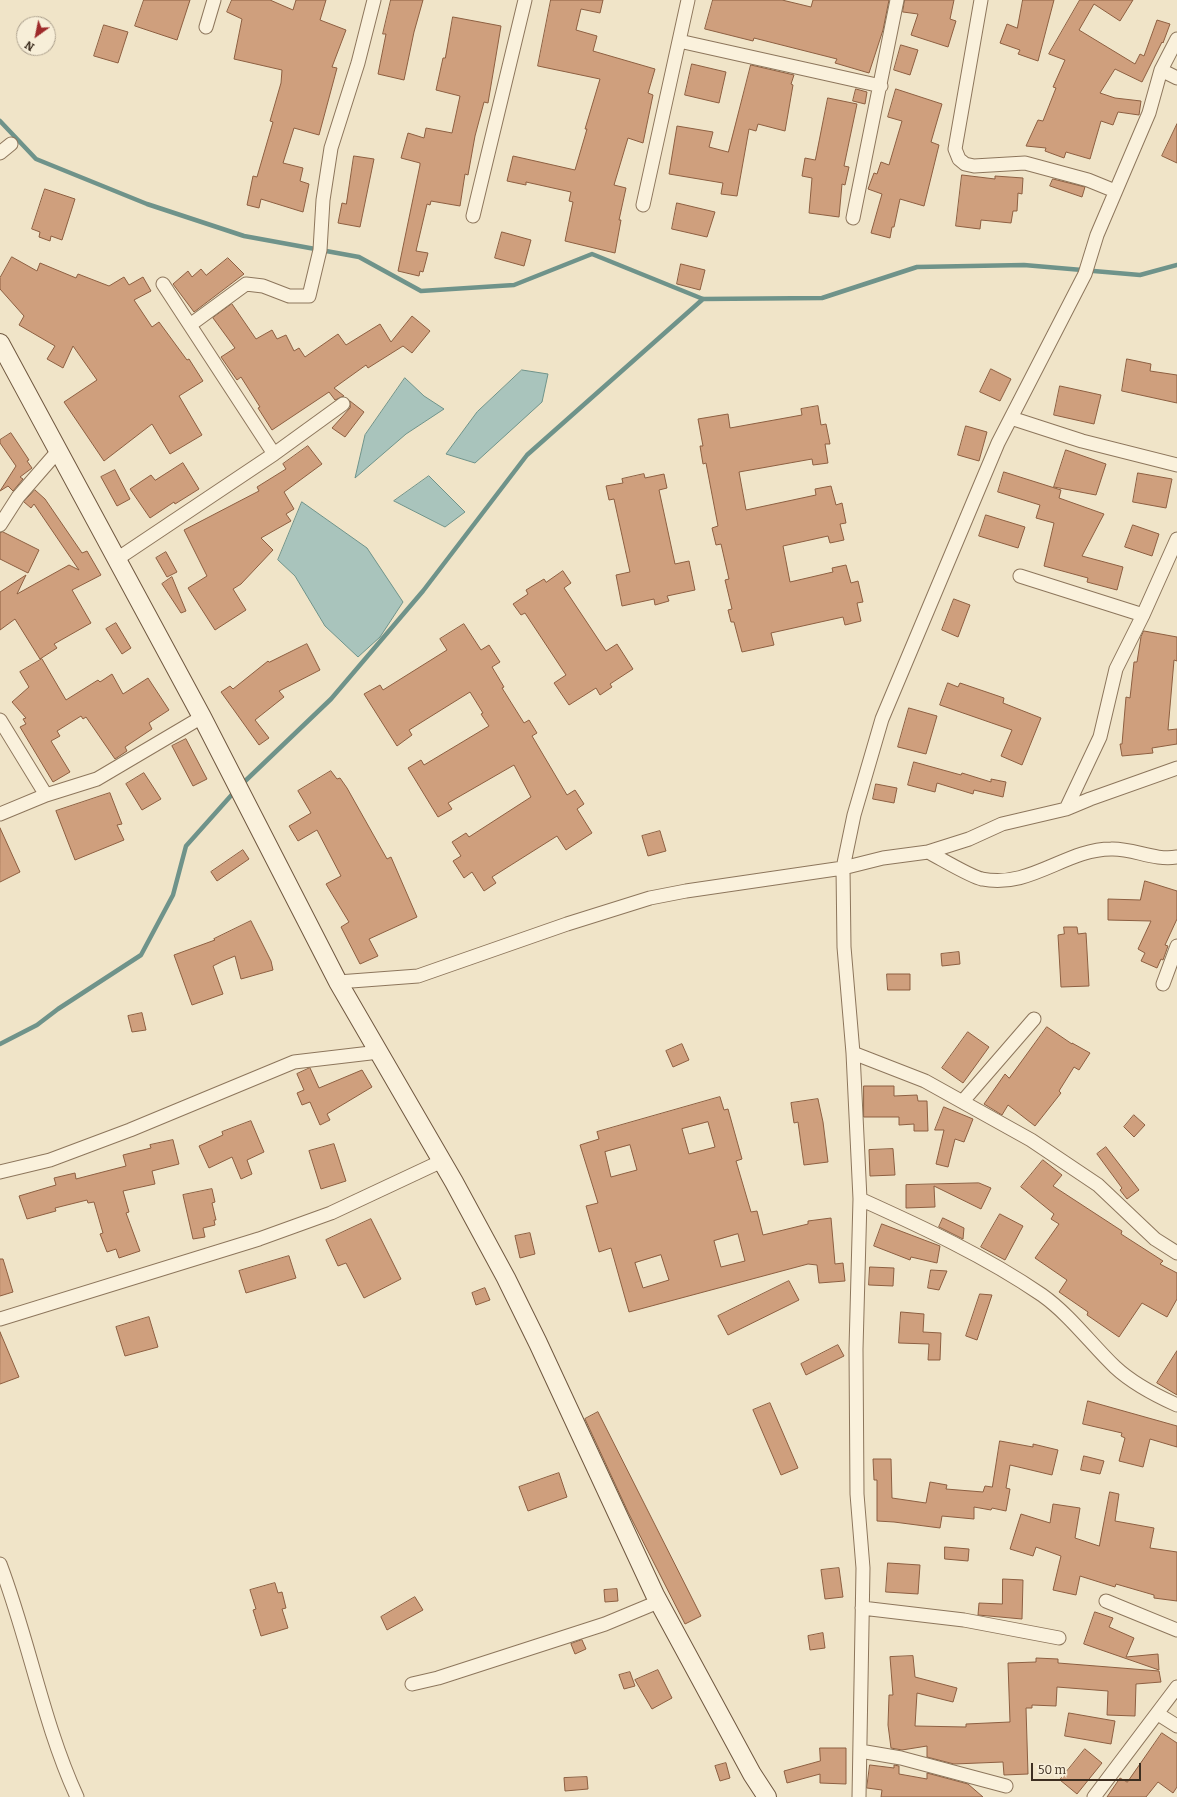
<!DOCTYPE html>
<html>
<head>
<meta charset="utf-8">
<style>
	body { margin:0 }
	#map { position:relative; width:1177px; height:1797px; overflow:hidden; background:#f0e4c8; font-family:Bitter,serif }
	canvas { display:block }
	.north { position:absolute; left:16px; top:16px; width:40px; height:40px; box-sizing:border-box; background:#f7eed8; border:1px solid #ada18e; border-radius:50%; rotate:213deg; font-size:11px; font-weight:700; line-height:16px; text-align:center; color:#3d2e20 }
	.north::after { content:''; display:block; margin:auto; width:14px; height:18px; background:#9e2a2b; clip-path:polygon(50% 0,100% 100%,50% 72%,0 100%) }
	.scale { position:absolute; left:1031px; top:1763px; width:110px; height:18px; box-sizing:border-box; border:2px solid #3d2e20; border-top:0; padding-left:5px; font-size:12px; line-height:14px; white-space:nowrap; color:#3d2e20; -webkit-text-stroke:3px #f7eed8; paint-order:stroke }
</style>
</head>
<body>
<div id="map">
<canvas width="1177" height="1797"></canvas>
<div class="north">N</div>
<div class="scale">50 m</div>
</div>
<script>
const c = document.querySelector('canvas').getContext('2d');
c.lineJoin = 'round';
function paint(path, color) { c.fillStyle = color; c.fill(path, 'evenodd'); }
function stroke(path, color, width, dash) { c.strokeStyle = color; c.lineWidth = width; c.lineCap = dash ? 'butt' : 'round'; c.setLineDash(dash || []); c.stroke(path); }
const water = new Path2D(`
	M522,370l26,4 -6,28 -67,61 -29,-9 31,-42z
	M405,378l19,18 20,13 -38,25 -51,44 10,-43z
	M429,476l36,36 -20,15 -51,-26z
	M302,502l65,46 36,54 -23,35 -22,20 -33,-31 -30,-50 -17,-16z`);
paint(water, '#a9c4bc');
stroke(water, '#6f938a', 1);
stroke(new Path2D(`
	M0,121l36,38 111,45 97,32 115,21 62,34 93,-6 78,-31 111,45 119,-1 95,-31 107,-2 116,10 37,-10
	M241,785l90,-86 92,-108 104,-136 176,-156
	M0,1044l37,-19 21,-16 83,-54 32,-60 13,-49 50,-56`), '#6f938a', 4.5);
const building = new Path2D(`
	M144,0h46l-13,40 -42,-14z
	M232,0h38l23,10 3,-10h30l-6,20 26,10 -14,37 5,1 -18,67 -25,-7 -11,35 20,5 -3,13 9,3 -6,28 -42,-13 -2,9 -12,-3 6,-29 4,1 16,-55 -3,-1 11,-38 1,-13 -48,-11 8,-40 -15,-7z
	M391,0h32l-9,32 -10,48 -26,-6 8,-40h-3z
	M551,0h52l-3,13 -19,-4 -5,21 21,6 -4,15 62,18 -7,24 5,2 -10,48 -15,-5 -14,47 12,3 -7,32h2l-6,33 -50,-12 8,-39 -4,-1 2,-9 -45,-10v3l-19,-4 6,-25 62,14 12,-41h-2l15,-50 -62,-13z
	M713,0h69l29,7 2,-7h76l-6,30 -14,43 -34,-10 2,-4 -83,-21 -1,3 -48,-12z
	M905,0h49l-4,19 6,2 -8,26 -37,-12 7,-21 -15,-2z
	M1023,0h31l-16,61 -20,-7 2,-4 -20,-7 7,-19 10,4z
	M1080,0h53l-13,21 -26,-17 -15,26 56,34 5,-10 4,2 13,-36 13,4 -7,19 -1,-1 -20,40 -27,-13 -15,24 15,5 26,3 -2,14 -21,-3 -5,13 -12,-4 -11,38 -24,-7 -2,6 -19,-7 1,-3 -20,-2 12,-26 5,1 13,-33 -3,-1 12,-27 -16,-6z
	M453,17l48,9 -13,77 -4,-1 -9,34 -7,39 -3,-1 -5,32 -29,-5 -1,4 -3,-1 -11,47 12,2 -5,19 -3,-1 -1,5 -21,-5 22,-106v-2l-19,-5 7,-25 16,5 2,-10 26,5 8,-37 -24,-6 7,-32h2z
	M104,25l24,7 -10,31 -24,-7z
	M901,45l17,5 -8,25 -16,-5z
	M692,64l34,8 -7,31 -34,-8z
	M751,65l43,10 -3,9 2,1 -8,46 -27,-7 -2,7 -7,-2 -12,67 -16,-2 2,-11 -54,-9 8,-48 36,6 -4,15 19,5z
	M856,89l11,3 -2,12 -12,-3z
	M896,89l46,15 -11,38 8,3 -15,61 -24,-7 -6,28h-2l-2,11 -19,-5 11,-39 -14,-5 6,-16 3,1 4,-12 8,3 13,-44 -14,-4z
	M828,98l29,6 -13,62 5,1 -4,18 -3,-1 -3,33 -30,-4 3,-35 -10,-2 3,-18 10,2z
	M1177,124v39l-15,-7z
	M354,156l20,3 -14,68 -22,-4 4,-20 4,1z
	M962,175l33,4v-3l28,2 -1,16 -4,-1 -1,18h-4l-2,12 -30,-3 -1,9 -24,-3z
	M1053,179l32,8 -3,10 -32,-11z
	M45,189l30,10 -13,41 -11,-4 -1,5 -11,-4 1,-5 -8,-3z
	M677,203l38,9 -8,25 -35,-8z
	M502,232l29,8 -7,26 -29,-8z
	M12,257l25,14 3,-8 36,15 2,-4 31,12 15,-9 5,8 14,-8 8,14 -17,9 18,27 7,-5 28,38 2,-1 14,22 -24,15 23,39 -32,19 -18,-30 -48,37 -40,-59 33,-22 -24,-34 -10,22 -16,-9 8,-13 -36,-21 5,-9 -24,-27v-11z
	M228,258l16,16 -50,38 -21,-28 15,-13 4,6 9,-8 5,6z
	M681,264l24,6 -5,20 -23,-6z
	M232,304l24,35 16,-9 5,9 9,-4 8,16 5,-3 6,9 33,-23 8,11 34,-21 11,18 21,-26 18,15 -18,22 -9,-7 -35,22 -2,-3 -32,23 10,8 -9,4 -6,-8 -57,38 -14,-22 2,-1 -19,-30 -4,3 -16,-23 14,-9 -22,-30z
	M1127,359l24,5 -1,7 27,4v28l-55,-12z
	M991,369l20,10 -11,22 -20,-9z
	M1060,386l41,9 -7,29 -40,-9z
	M350,401l14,11 -19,25 -13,-9 18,-20z
	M818,406l3,19 5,-1 4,20h-5l3,19 -15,2 -1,-6 -73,13 7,38 70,-15 -1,-6 16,-3 5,19 6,-2 4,20 -6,1 4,16 -14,3 -2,-7 -45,10 7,36 43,-10 -1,-4 14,-3 5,18 7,-2 5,21 -6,1 4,18 -16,4 -2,-8 -72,16 3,12 -32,7 -8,-30h-3l-3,-12 4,-1 -7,-29 4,-1 -8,-35 -5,1 -4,-17 6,-2 -12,-63 -3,1 -3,-18h3l-5,-27 30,-5 2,14 72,-13 -1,-6z
	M966,426l21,6 -8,29 -21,-6z
	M11,433l18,27 -2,1 5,7 -12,9 3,2 -10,12 -5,-5 -8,5 16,-25 -16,-23v-3z
	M308,446l14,18 -38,28 10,17 -8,5 5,7 -30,17 12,12 -32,34 -8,5 13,21 -31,20 -27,-42 19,-12 -23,-46 75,-39 -2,-4 29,-18 -3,-5z
	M1066,450l40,14 -10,31 -42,-8z
	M183,463l16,26 -24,15 -1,-2 -24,16 -20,-29 21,-14 4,5z
	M115,470l15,29 -13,7 -16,-29z
	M1004,472l57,18 -2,8 45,16 -22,42 41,11 -6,23 -30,-8 1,-4 -44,-12 10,-43 -18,-5 4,-13 -42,-13z
	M1138,473l34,6 -6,29 -33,-6z
	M644,474l1,4 19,-4 3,14 -8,2 16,74 14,-3 6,29 -28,6 2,5 -14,4 -1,-6 -32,7 -6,-31 14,-3 -16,-73 -5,1 -3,-14 17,-3 -1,-4z
	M35,490l10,9 37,54 5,-2 14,24 -29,15 19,33 -37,21 3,4 -17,11 -25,-40 -15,11v-38l26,-17 -9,19 52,-29 10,5 -45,-66 -3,4 -7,-6z
	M986,515l39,12 -7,21 -39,-12z
	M1133,525l26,9 -7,22 -27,-9z
	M3,532l36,18 -11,23 -28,-14v-26z
	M166,552l11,20 -10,5 -11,-19z
	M563,571l8,12 -7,5 42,63 11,-7 16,25 -23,15 2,3 -12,8 -4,-7 -27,17 -15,-22 12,-8 -41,-62 -4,2 -8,-11 15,-10 -2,-4 18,-11 2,3z
	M172,577l14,34 -5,2 -19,-29z
	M954,599l16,6 -12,32 -16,-7z
	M116,623l15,25 -9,6 -16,-25z
	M464,624l17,26 8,-5 11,17 -8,5 12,20 -2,1 22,35 5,-3 8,13 -5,3 35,59 8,-5 9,14 -7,5 15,24 -26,17 -9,-14 -65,41 4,6 -12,8 -12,-19 -8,6 -11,-17 8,-5 -9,-14 14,-9 3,4 62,-40 -17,-32 -66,38 4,6 -14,8 -30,-49 13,-8 3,5 65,-39 -8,-12 2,-1 -13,-21 -61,38 3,5 -15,11 -33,-52 16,-9 3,5 64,-40 -7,-11z
	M1144,631l33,6v24l-3,-1 -6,70 9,-1v15l-25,4 1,5 -31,3 -2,-12h2l4,-47 4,1 4,-36h3l4,-25z
	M307,644l13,26 -41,21 5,6 -29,23 14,18 -10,7 -38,-53 9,-6 3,3 35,-28 1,1z
	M42,659l24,41 32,-20 2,2 12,-8 11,20 25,-16 21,32 -20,13 3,6 -27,18 2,4 -12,8 -29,-42 -3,2 -2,-3 -24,15 3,5 -9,5 19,31 -17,10 -33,-55 6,-3 -3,-5 3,-1 -14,-16 17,-15 -9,-15z
	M948,683l10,4 2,-4 44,15 -1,5 38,15 -19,47 -21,-9 11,-26 -72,-25z
	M909,708l28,8 -11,38 -28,-7z
	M186,739l21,40 -14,7 -21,-40z
	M914,762l47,13 1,-2 29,9v-3l15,3 -3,15 -29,-7 -1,4 -36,-11 -2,9 -27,-7z
	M331,771l6,8 3,-1 7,10 40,71 4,-2 26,60 -48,22 9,17 -18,8 -19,-37 8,-5 -23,-38 15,-8 -24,-46 -19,11 -9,-15 22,-13 -13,-22z
	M144,773l17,26 -19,11 -16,-26z
	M876,784l21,4 -3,15 -21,-4z
	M110,793l12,31 -5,1 7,15 -49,20 -19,-49z
	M0,828l20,44 -20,10z
	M660,831l6,20 -18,5 -6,-20z
	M243,850l6,9 -32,22 -6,-9z
	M1145,881l32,10v28l-12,26 3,1 -5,14 -2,-1 -4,9 -16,-7 4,-8 -7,-4 13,-28 -43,-1v-21l32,1z
	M251,921l20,40 2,9 -32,9 -6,-23 -12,5 -10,5 10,28 -31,11 -18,-50 41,-15 -1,-1z
	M1064,927h13l1,7 8,-1 3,53 -28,1 -3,-52 6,-1z
	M959,952l1,12 -18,2 -1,-12z
	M887,974h23v16h-22z
	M142,1013l4,17 -14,2 -4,-16z
	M1047,1027l25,17v-1l18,10 -11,17 -5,-3 -15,24 2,2 -26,33 -27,-21 -6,10 -18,-11 21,-30 4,4z
	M968,1032l21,15 -26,36 -21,-15z
	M682,1044l7,16 -16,7 -7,-16z
	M310,1068l9,20 43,-18 10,17 -45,27 3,6 -10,5 -10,-23 -8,3 -5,-12 7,-3 -7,-16z
	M864,1086h30v10l23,-1 1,6h9l1,30h-14v-7l-15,1v-8h-35z
	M720,1097l4,13 4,-1 14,50 -6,2 15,51 6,-1 6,24 45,-11v-3l23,-3 4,46 8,-1 2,18 -26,2 -2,-18 -9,-1 -179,48 -18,-64 -12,4 -13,-46 12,-3 -18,-58 19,-6 -2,-7zM708,1122l7,25 -26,7 -7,-25zM630,1145l7,25 -26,7 -6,-25zM738,1234l7,27 -24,6 -7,-26zM661,1255l8,25 -26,8 -8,-25z
	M818,1099l5,23 5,40 -24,3 -6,-43 -4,1 -3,-20z
	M944,1107l29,12 -9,23 -9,-3 -7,28 -12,-3 8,-34h-9z
	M1134,1115l11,10 -11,12 -10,-10z
	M251,1121l13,31 -17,8 5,14 -11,5 -9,-22 -23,11 -10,-22 24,-11 -1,-3z
	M173,1140l6,24 -27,7 3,13 -32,7 6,21 -3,1 14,38 -21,7 -3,-9 -9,3 -7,-18 3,-1 -9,-31 -6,1 -1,-3 -32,8 1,3 -29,8 -8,-23 37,-11 -2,-7 21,-5 1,6 50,-13 -3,-11 28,-7 -1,-3z
	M334,1144l12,37 -25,8 -12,-38z
	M1106,1147l33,43 -12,9 -7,-9 2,-2 -25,-34z
	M893,1149l2,26 -25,1 -1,-26z
	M1043,1160l19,15 -9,11 69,45 -1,3 42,27 -3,3 17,9v26l-10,18 -25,-14 -23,34 -32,-22 1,-3 -29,-20 8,-12 -32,-22 24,-34 -8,-5 3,-5 -33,-27z
	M979,1183l12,5 -10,21 -47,-23 1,21 -29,1v-23z
	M212,1189l3,13 -3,1 4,17h-2l1,5 -12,3 2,9 -12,2 -10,-44z
	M1000,1214l23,12 -18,34 -24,-13z
	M943,1218l21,10 -1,11 -24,-12z
	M371,1219l30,60 -37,19 -18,-35 -8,3 -12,-26z
	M882,1224l58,22 -3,17 -26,-6 -1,3 -36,-14z
	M530,1233l5,21 -15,4 -5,-22z
	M289,1256l7,22 -50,15 -7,-22z
	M0,1259h3l10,33 -13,4z
	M870,1267l24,1 -1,18 -24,-1z
	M931,1270l16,1 -8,19 -11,-2z
	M789,1281l10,19 -71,35 -10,-19z
	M485,1288l5,12 -14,5 -4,-12z
	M980,1294l12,1 -15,45 -11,-4z
	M901,1312l23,2 -1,18 18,1 -1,27h-12l1,-16 -30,-1z
	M149,1317l9,30 -33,9 -9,-29z
	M0,1332l19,45 -19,7z
	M838,1345l6,11 -38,19 -5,-11z
	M1177,1351v44l-20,-12z
	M1088,1401l89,25v21l-27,-8 -7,28 -24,-6 6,-23 -4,-2 1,-3 -39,-9z
	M770,1403l28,65 -17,7 -28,-65z
	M598,1412l103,204 -16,8 -57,-112 -43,-93z
	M1000,1441l33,6v-3l25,6 -6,25 -42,-10 -4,23 4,1 -4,22 -14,-3 -1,2 -17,-3v12l-32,-3 -2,12 -46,-6 -17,-1v-41h-3l-1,-21h18l1,39 34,5 4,-21 17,3 -1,4 37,3 2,-6 7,1z
	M1084,1456l20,5 -4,13 -19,-4z
	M559,1473l8,24 -39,14 -9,-24z
	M1110,1492l9,2 -4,27 39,7 -4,20 27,4v49l-23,-3v-3l-38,-11 -1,3 -35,-11 -4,19 -23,-5 8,-34 -25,-9 -3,9 -23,-7 11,-35 29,9 3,-19 27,4 -5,30 24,8z
	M945,1547l24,2 -1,12 -23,-2z
	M888,1563l32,2 -2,29 -32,-2z
	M839,1568l4,29 -18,2 -4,-29z
	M1003,1579l20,1 -1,39 -44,-4 1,-12 23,1z
	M275,1583l3,10 4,-1 4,16 -4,1 6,19 -27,8 -8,-26 3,-1 -6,-19z
	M617,1589l1,12 -13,1 -1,-12z
	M415,1597l8,13 -36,20 -6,-13z
	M1095,1612l18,6 -4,9 25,11 -8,19 32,-3 1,16 -75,-26z
	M823,1633l2,15 -15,2 -2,-14z
	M582,1640l4,9 -11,5 -4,-10z
	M913,1656l2,21 42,11 -4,14 -36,-9 -2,33 51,1v-3l44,-2 -2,-59 28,-1v-4l22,1v4l101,8 2,11 -25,2 -1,32 -28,-1 1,-24 -51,-4 -1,19 -24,-1v3h-6l2,66 -24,1 -1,-13 -49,2 -27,-7v-11l-25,4 -11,-2 -3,-23 1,-30h4l-3,-38z
	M658,1670l14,28 -20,11 -17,-29z
	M630,1672l5,14 -11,3 -5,-14z
	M1069,1713l46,8 -4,23 -46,-8z
	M1162,1733l15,10v44l-4,6 -15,-11 -12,15h-39l13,-19 7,4z
	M820,1748h26v36l-26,-1v-9l-33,9 -3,-12 36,-10z
	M1085,1749l17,14 -25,31 -17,-14z
	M726,1763l4,15 -10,3 -5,-15z
	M870,1765l24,3v-3l5,1v8l28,5v-6l41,11 15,13h-102l1,-7 -15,-2z
	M587,1777l1,12 -23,2 -1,-13z`);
paint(building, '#cf9f7d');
stroke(building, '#8d5f41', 1);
const street = new Path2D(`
	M981,0l-26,149 4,10 6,5 9,2 51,-3 63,17 27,11
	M206,27l8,-27
	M679,41l202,45
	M1161,70l16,8
	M0,153l11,-9
	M643,205l45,-205
	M473,216l52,-216
	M853,218l44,-218
	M163,284l111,170
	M190,325l56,-41 17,2 26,10h20l11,-46 3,-50 8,-52 27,-85 16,-63
	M1011,418l71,23 95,24
	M0,525l18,-28 40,-46
	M117,559l157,-105 69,-50
	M1020,576l123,39
	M0,720l46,75
	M1066,809l34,-72 16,-68 27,-54 34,-76
	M0,814l46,-19 51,-16 105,-62
	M928,852c12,6 43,25 54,27 48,10 84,-30 129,-30 22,-1 43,12 66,8
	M338,982l80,-6 149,-52 83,-26 36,-7 157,-23 40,-10 45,-6 41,-13 33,-15 64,-15 24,-10 87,-31
	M1163,984l14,-38
	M853,1053l72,28 106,59 67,45 57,54 22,14
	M963,1101l71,-82
	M0,1172l50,-12 80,-30 164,-68 85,-10
	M860,1199c62,28 125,57 182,96 28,20 49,49 73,72 16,15 42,29 62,38
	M0,1319l259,-80 72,-26 111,-52
	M0,1564c29,76 43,159 77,233
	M1106,1601l71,29
	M862,1608l102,12 95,18
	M412,1684l26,-6 167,-54 53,-22
	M1158,1714l19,12
	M860,1751l41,7 105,28
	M859,1797l4,-229 -6,-74 -1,-145 4,-150 -7,-146 -9,-106 -1,-79 11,-53 28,-96 116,-276 87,-169 12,-39 52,-122 12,-43 16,-31
	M1094,1797l83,-110`);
const secondary = new Path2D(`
	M0,343l202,374 136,265 116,200 52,96 32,65 117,252 97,179 15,23`);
stroke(street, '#8d765c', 15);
stroke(secondary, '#6f573f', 20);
stroke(street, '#faf1dc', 13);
stroke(secondary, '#faf1dc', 18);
</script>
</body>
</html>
